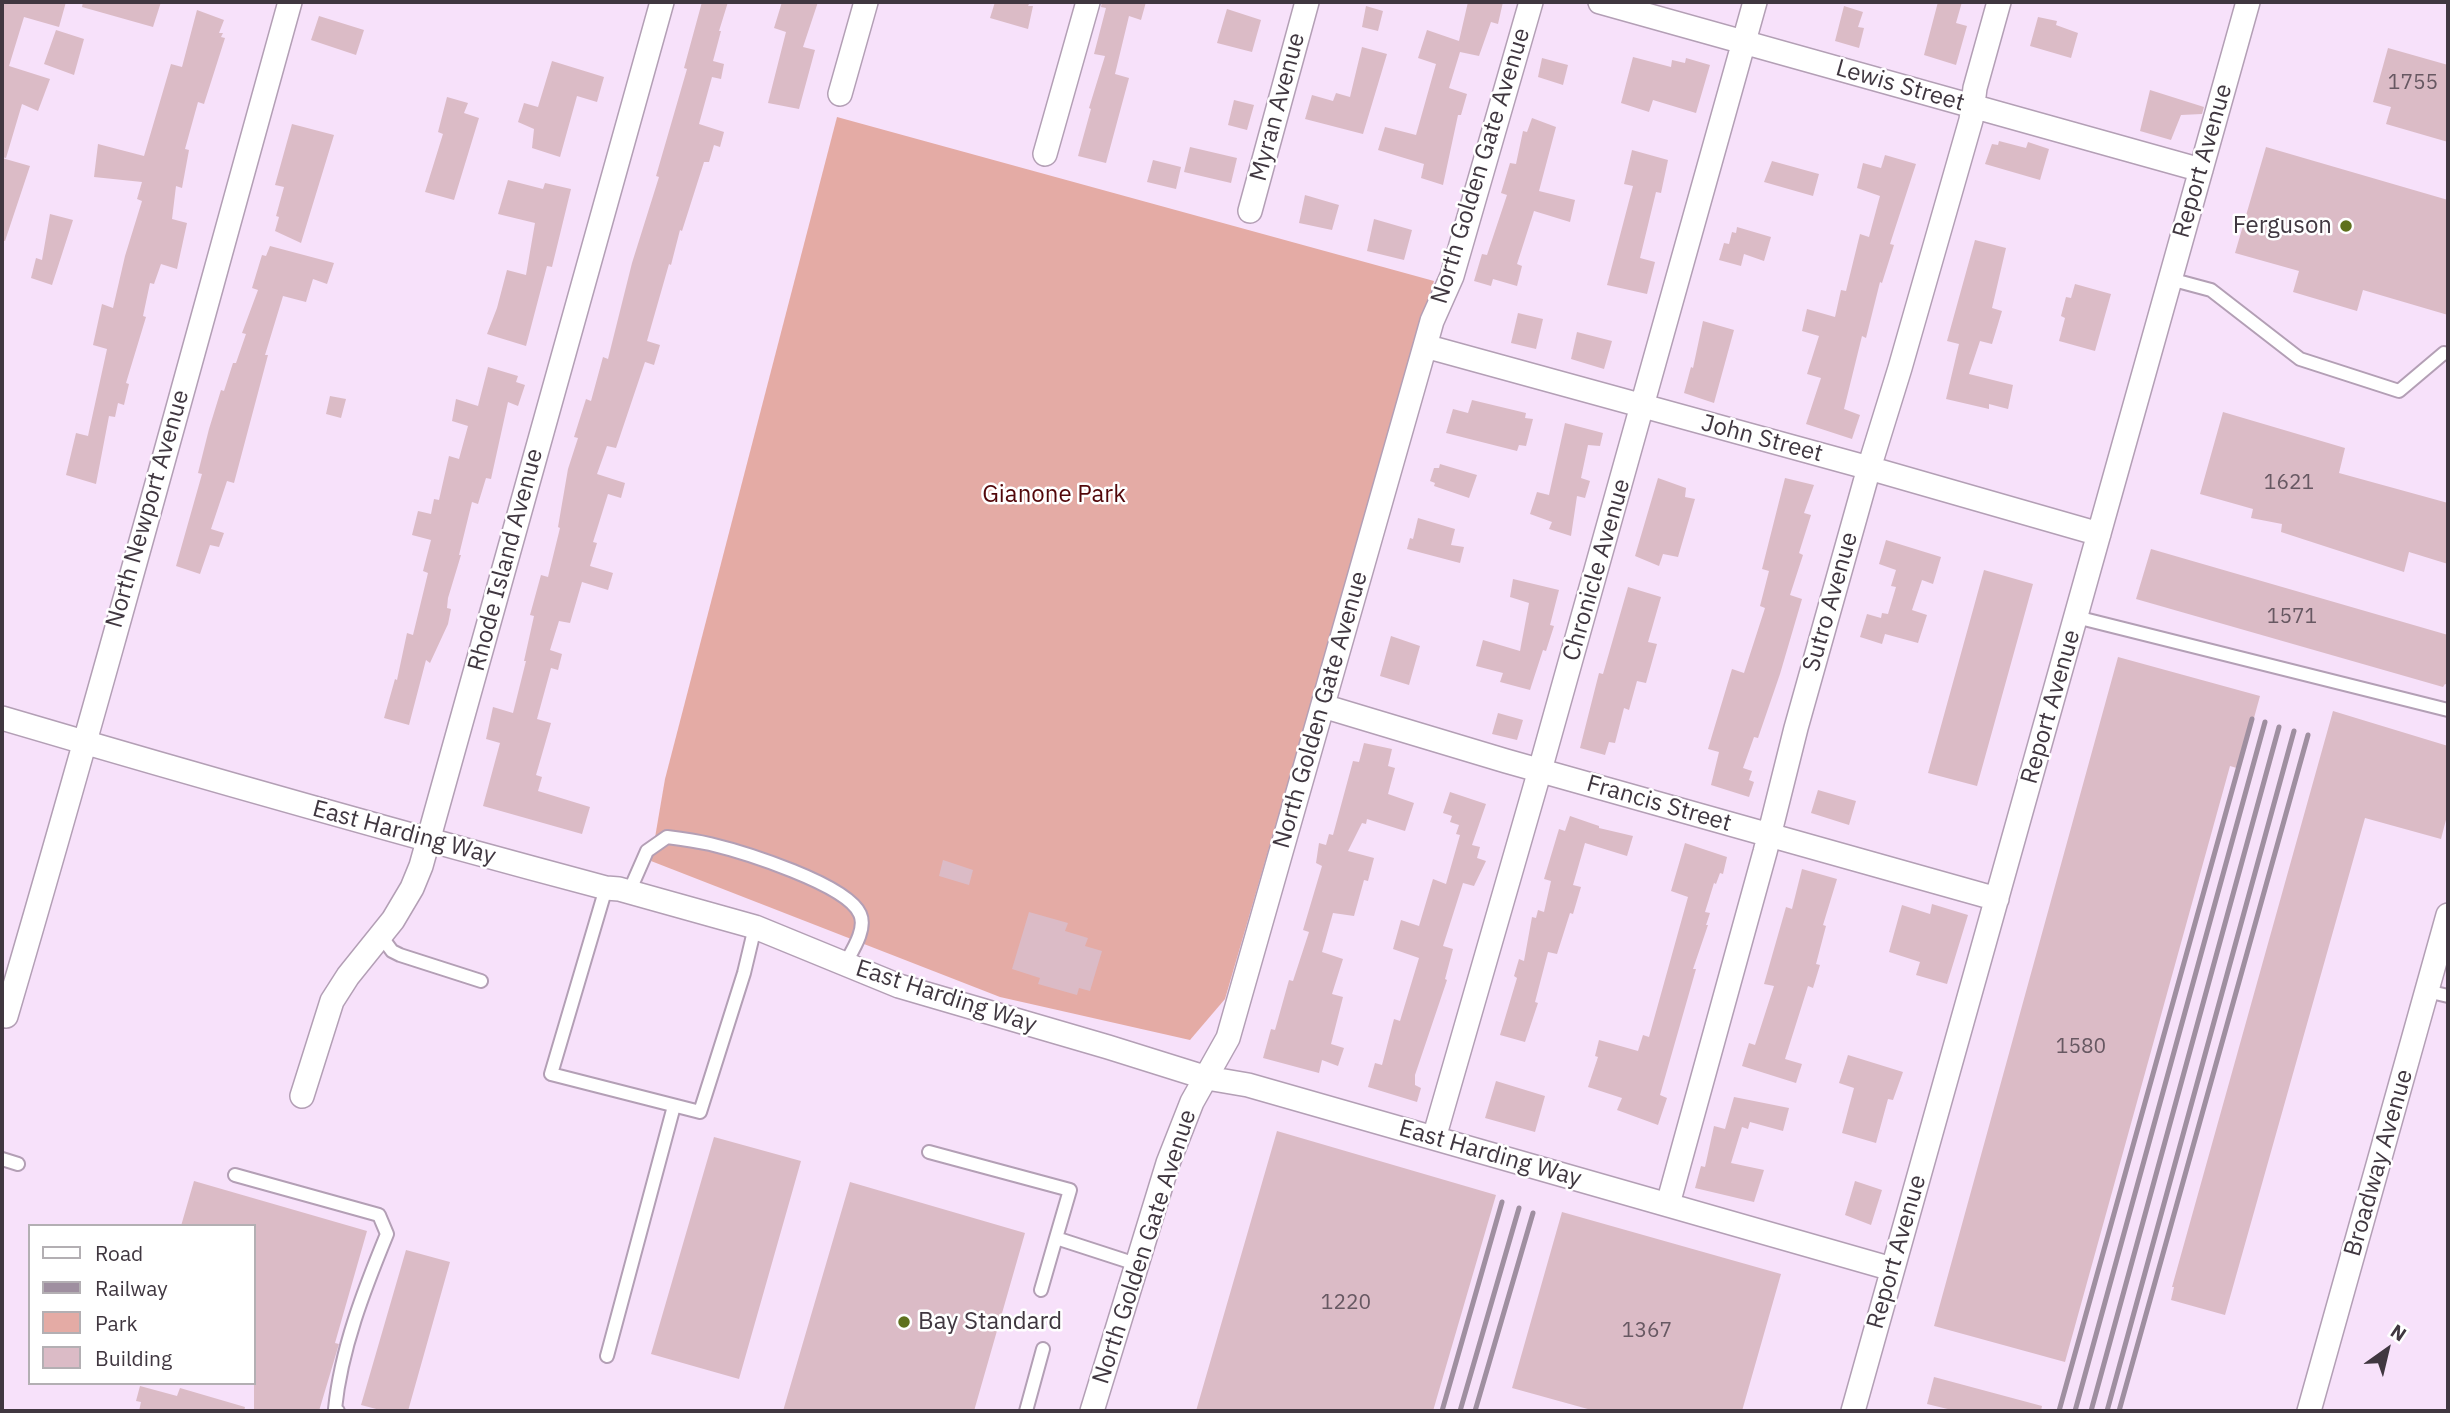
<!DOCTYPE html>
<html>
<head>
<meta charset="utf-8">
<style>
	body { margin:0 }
	#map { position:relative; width:2450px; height:1413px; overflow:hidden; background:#f7e1fa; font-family:"IBM Plex Sans",sans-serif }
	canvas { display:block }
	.frame { position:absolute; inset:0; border:4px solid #403740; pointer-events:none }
	.legend { position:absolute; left:28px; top:1224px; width:228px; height:161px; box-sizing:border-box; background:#fff; border:2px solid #b3afb3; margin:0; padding:9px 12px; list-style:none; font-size:21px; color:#403740 }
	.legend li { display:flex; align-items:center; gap:14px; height:35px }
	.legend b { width:35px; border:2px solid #b3afb3 }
	.north { position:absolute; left:2352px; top:1315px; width:70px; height:70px; -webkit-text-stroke:5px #fff; paint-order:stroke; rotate:34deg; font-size:19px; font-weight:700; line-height:28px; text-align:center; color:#403740 }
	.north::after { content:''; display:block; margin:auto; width:24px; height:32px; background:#403740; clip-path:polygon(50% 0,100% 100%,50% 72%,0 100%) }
</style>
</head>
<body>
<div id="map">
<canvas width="2450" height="1413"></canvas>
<div class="frame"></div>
<ul class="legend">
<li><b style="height:9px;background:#fff"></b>Road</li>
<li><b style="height:9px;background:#9f8fa0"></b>Railway</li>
<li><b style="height:19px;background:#e4aba5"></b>Park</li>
<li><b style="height:19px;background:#dbbbc6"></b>Building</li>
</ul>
<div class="north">N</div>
</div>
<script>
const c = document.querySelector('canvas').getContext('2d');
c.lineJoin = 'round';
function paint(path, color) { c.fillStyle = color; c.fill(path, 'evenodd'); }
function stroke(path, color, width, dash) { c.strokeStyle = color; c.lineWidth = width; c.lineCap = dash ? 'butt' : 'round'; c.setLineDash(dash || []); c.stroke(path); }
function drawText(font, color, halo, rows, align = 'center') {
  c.font = font + ' "IBM Plex Sans",sans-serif'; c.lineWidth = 5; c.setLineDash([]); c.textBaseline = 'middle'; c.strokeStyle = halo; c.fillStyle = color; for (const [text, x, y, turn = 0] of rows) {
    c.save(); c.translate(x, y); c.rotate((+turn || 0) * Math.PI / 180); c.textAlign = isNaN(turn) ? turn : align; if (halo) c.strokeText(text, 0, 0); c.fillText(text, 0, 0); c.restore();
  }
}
paint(new Path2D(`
	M837,117l597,164 -209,718 -35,41 -190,-43 -349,-136 14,-82z`), '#e4aba5');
paint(new Path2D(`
	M2,2h64l-7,25 -35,-10 -15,49 41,13 -12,32 -16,-7 -16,54 -4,-1z
	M83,2h78l-8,25 -71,-20z
	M702,2h26l-9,29h2l-8,30 11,3 -3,15 -9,-2 -13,47 25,8 -4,15 -6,-2 -5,17h-5l-22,69 -2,-1 -9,35 -2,-1 -22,77 13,4 -6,20 -9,-3 -29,86 -9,-2 -10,28 28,9 -4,15 -13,-4 -15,48 4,1 -7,23 23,7 -5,17 -26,-8 -12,41 -11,-2 -9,29 12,4 -4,16 -7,-2 -14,51 14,4 -15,52 6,2 -4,14 52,16 -8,27 -99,-28 17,-63 -14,-4 7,-32 20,6 13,-52h-2l10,-45 -4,-1 11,-40 7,2 12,-49 -2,-1 10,-58 10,-31 -4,-1 12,-38 5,2 12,-44 5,2 24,-96 27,-86 -3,-1 31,-107 -3,-1z
	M782,2h36l-15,45 12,3 -16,59 -31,-6 18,-71 -12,-4z
	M995,2h35l-2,4h5l-5,23 -38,-11z
	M1102,2h44l-5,18 -12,-4 -14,58 14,4 -23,85 -28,-7 13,-47 -2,-1 16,-52 -11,-2 12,-46 -5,-1z
	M1468,2h35l-5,22 -7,-2 -12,34 -19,-4 -11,36 18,6 -6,21h-3l-15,70 -22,-7 3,-14 -46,-14 7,-23 31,8 20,-71 -18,-6 9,-28 32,11z
	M1938,2h24l-6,21 11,3 -11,39 -32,-10z
	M1366,6l17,5 -5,20 -16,-4z
	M1844,6l19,6 -5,15 6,1 -5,20 -24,-7z
	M1227,9l34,11 -9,32 -35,-9z
	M197,10l27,10 -5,13h4l-2,4 4,1 -21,66 -6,-2 -13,47 4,1 -7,38 -6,-2 -4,33 15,4 -10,46 -16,-5 -7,20 -4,-1 -7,33 3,1 -20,66 3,1 -5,21 -6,-2 -3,14 -6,-1 -13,68 -30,-9 10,-42 12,3 19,-87 -14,-4 9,-41 11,4 12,-52 17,-55 -5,-2 5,-17 -48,-5 4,-33 46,12 27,-92 11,3z
	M319,16l45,14 -8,25 -45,-15z
	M2038,17l19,4 -1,4 22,8 -7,25 -41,-12z
	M56,30l28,9 -10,36 -30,-11z
	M1362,47l25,7 -24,80 -58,-15 7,-24 21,6 3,-8 14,4z
	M2388,48l60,17v77l-62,-18 5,-17 -18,-5z
	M1633,57l38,10 1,-7 13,3 1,-5 24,7 -14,48 -43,-13 -4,12 -28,-9z
	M1542,58l26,7 -5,20 -25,-8z
	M552,61l52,16 -7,25 -20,-6 -17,61 -28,-9 2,-19 -16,-7 6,-19 14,4z
	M2150,90l54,17 -2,7 -21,1 -10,25 -31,-9z
	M447,97l21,6 -4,10 15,5 -25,82 -29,-8 18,-58 -5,-2z
	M1234,100l20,5 -7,25 -19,-5z
	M1532,118l24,9 -17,64 36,9 -5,22 -36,-11 -17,53 5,2 -5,20 -24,-7 -2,7 -17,-5 8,-27 5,1 20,-60 -6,-2 9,-30 6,1 7,-33 4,1z
	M292,124l42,11 -33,108 -26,-12 4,-14 -3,-1 8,-29 -9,-2z
	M1999,141l27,7 2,-6 21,7 -9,31 -55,-16 7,-20 6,1z
	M1190,147l47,11 -6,25 -47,-11z
	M2266,147l182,53v115l-85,-25 -6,21 -64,-19 6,-21 -64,-18z
	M1632,150l36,10 -7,33 -5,-1 -16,66 15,4 -8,32 -40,-9 26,-99 -9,-2z
	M1885,155l31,9 -26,80 4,1 -12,38 -2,-1 -14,56 -4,-2 -18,73 16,6 -8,24 -46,-15 15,-46 -14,-4 12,-38 -17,-5 5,-22 28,8 6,-27 5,1 14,-57 9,3 11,-41 -23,-8 6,-25 18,5z
	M2,158l28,8 -25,75 -3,-1z
	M1153,160l28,7 -5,22 -29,-7z
	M1772,161l47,13 -6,22 -49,-14z
	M508,180l35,9 2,-6 26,6 -19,78 -5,-1 -21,80 -39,-12 10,-26 10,-38 19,5 9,-52 -37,-9z
	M1305,195l34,10 -7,25 -33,-7z
	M50,214l23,6 -21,65 -21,-7 5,-20 6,2z
	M1374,219l38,11 -8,30 -37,-9z
	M1737,227l34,10 -7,24 -20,-7 -3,12 -22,-6 5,-17 5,1 3,-12 4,1z
	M1975,240l31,8 -14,60 10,3 -10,33 -12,-3 -11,33 44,11 -5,24 -19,-5v5l-43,-10 13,-55 -12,-3z
	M270,246l64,17 -7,21 -14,-5 -7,23 -23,-6 -18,59h3l-34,128 -7,-2 -16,48 13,4 -5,14 -9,-2 -10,29 -24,-8 26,-92 -4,-1 11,-44 12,-39 3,1 9,-28h3l10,-29 -4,-1 16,-43 -6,-2 10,-33 4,1z
	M2075,284l36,10 -16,57 -36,-10 6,-23 -4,-2 5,-19 5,1z
	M1518,313l25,6 -7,30 -25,-6z
	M1703,321l31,9 -20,73 -30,-10 7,-26 2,1z
	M1577,332l35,9 -8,28 -33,-10z
	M488,367l30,9 -2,6 9,3 -7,21 -10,-4 -17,77 -5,-1 -8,26 -6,-2 -13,53h2l-13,43 -1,10 4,1 -3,15 -18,39 -4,-3 -17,65 -25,-7 11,-39 2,1 10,-47 6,2 15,-62 -5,-2 8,-31 -19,-5 6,-24 13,3 3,-15 5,1 10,-44 10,3 9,-33 -16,-5 4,-22 22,7z
	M330,396l16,3 -5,19 -15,-4z
	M1472,400l54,13 -1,5 8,1 -7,27 -7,-1 -2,6 -71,-18 7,-24 15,4z
	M2223,412l122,36 -6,25 109,30v61l-39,-12 -5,20 -123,-40 1,-8 -31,-6 2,-9 -53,-15z
	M1565,423l38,10 -3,13 -12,-1 -7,33 9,3 -5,17 -8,-2 -6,40 -22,-7 3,-7 -22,-8 7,-22 12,3z
	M1440,464l37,11 -8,23 -35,-12 1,-3 -5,-2 4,-13h5z
	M1658,478l28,10 -1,9 10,2 -17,58 -15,-3 -4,12 -24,-10z
	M1785,478l29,7 -10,28 7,2 -12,38 4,2 -13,40 12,4 -22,75 -22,64 -4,-1 -11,31 9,3 -3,9 5,2 -5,15 -38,-12 8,-33 -11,-3 24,-80 12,4 21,-65 -5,-2 9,-35 -7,-2z
	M1418,518l37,11 -4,16 13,2 -4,16 -53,-14 3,-11 3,1z
	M1886,540l55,17 -8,27 -11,-4 -10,30 15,5 -9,28 -33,-9 -3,10 -22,-7 7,-23 14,4 1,-5 6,1 8,-27 -5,-1 5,-16 -17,-6z
	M2151,549l297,86v50l-3,-1 -2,3 -307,-88z
	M1984,570l49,14 -56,202 -49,-13z
	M1513,579l46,11 -9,35 4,1 -8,25 -3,-1 -13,40 -30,-8 3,-9 -27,-7 7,-26 37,11 9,-48 -19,-6z
	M1628,587l33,10 -13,45 9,2 -11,39 -9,-2 -8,29 -5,-2 -9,35 -6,-1 -4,13 -25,-7 19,-75 4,1z
	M1391,636l29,10 -11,39 -29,-9z
	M2118,657l142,39 -20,73 -10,-3 -165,596 -131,-36z
	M2333,711l115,35v66l-7,27 -76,-21 -140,497 -54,-15 3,-13h-2z
	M1498,713l25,7 -6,20 -25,-6z
	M1364,743l28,6 -4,17 7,2 -7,26 26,9 -9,28 -38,-12 -1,5 -4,-1 -14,28 26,7 -6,23 -4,-1 -10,36 -21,-3 -11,39 21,7 -11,35 11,3 -12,47 13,4 -6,18 -16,-6 -3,13 -56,-15 8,-29 4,1 14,-50 4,1 16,-49 -6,-2 19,-64 -6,-3 3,-20 7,2 3,-11 4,1 20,-74 6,1z
	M1818,790l38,11 -7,24 -38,-12z
	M1450,792l36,12 -14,41 8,2 -3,11 9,3 -12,25 -11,-3 -20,63 10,3 -8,30 2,1 -32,95v10l6,3 -4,14 -49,-15 7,-24 7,2 12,-46 6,2 19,-63 -26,-9 8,-29 18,6 14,-47 13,5 14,-49 -4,-1 3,-9 -9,-3 2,-6 -9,-3z
	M1570,816l29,10v2l34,8 -6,20 -42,-13 -12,42 8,2 -8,27 -3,-1 -13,41 -9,-2 -13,50 3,1 -13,39 -25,-7 17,-57 -3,-2 5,-17 5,2 8,-44 4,1 2,-8 6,2 7,-31 -7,-2 15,-50 6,2z
	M1685,843l42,14 -4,17 -3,-1 -4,11 -2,-1 -9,29 5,1 -4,12h2l-15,44h3l-36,126 7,3 -9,27 -41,-15 5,-12 -34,-11 10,-30 -3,-1 4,-16 39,11 5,-16 6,2 39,-140 -17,-6z
	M943,860l30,10 -4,15 -30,-9z
	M1802,869l35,10 -14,46 3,1 -10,38 4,1 -7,23 -5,-2 -23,73 17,5 -6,19 -54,-17 7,-23 6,2 19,-59 -10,-2 22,-77 6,2z
	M1932,904l36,11 -21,69 -31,-9 4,-13 -31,-10 13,-47 28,9z
	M1029,912l39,11 -3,8 23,7 -3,8 17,5 -12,40 -11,-3 -2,7 -39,-11 2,-6 -28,-9z
	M1848,1055l55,17 -10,28 -5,-1 -12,44 -34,-10 12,-45 -15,-5z
	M1496,1081l49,15 -10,36 -50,-14z
	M1734,1097l55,11 -6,23 -33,-9 -2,7 -6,-2 -11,36 33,7 -10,32 -59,-14 6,-22 4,1 9,-41 11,3z
	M1277,1131l219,64 -63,216h-237z
	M714,1137l87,24 -62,218 -88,-25z
	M194,1181l173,50 -32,112 4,1 -20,67h-65v-185h-73z
	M1855,1181l27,9 -11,35 -26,-10z
	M850,1182l175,51 -51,178h-191z
	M1562,1212l219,62 -39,137h-147l-83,-23z
	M406,1250l44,12 -42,149h-24l-23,-6z
	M1934,1377l108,29 -1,5h-85l-29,-7z
	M140,1386l37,10 3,-8 65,19 -1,4h-105l2,-9 -5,-1z`), '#dbbbc6');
const service = new Path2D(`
	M2170,279l41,11 89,69 99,32 45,-38 4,1
	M2076,617l372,93
	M606,888l-55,186 149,38 44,-139 11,-46
	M629,892l18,-41 20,-14c15,2 29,4 43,7 33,8 137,40 150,70 7,15 -8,37 -15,50
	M381,936l11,15 8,4 81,26
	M2427,991l21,5
	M929,1152l141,38 -14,48
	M2,1159l16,5
	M235,1175l144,40 8,19c-23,56 -46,115 -52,175l3,2
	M1041,1290l15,-52 80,26
	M607,1356l67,-250
	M1026,1411l17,-62`);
const minor = new Path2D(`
	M1600,2l601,168
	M840,94l26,-92
	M1045,154l43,-152
	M1250,211l57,-209
	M1425,346l444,122 230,66
	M1323,706l183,55 491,138
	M2,718c200,59 402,116 604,170l13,1 136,38 144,59 209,61 99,31 41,7 644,184
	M6,1016c99,-337 190,-676 284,-1014
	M302,1096l30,-95 16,-25 45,-56 19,-32 9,-22 241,-864
	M1434,1138l106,-368 215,-768
	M1668,1204l97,-352 31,-124 73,-260 31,-100 71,-248 4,-32 24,-86
	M1092,1411l76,-248 24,-61 36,-64 197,-692 7,-25 20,-45 79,-274
	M1853,1411l395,-1409
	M2309,1411l139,-496`);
stroke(service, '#b39fb5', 16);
stroke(minor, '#b39fb5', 26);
stroke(service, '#fff', 12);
stroke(minor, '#fff', 23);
stroke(new Path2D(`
	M1442,1411l60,-209
	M1460,1411l59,-203
	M1475,1411l58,-198
	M2059,1411l193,-692
	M2075,1411l190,-689
	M2091,1411l188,-684
	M2107,1411l187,-680
	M2119,1411l189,-676`), '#9f8fa0', 5);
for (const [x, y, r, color] of [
	[2346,226,7,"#5e701d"],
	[904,1322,7,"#5e701d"]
]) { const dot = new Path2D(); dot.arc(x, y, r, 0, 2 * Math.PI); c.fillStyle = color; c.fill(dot); stroke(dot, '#fff', 2.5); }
drawText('21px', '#675862', null, [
	["1755",2413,83],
	["1621",2289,483],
	["1571",2292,617],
	["1580",2081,1047],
	["1220",1346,1303],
	["1367",1647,1331]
]);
drawText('24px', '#403740', '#fff', [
	["Lewis Street",1900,86,16],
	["Myran Avenue",1278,107,-75],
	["Report Avenue",2203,161,-74],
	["North Golden Gate Avenue",1481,166,-73],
	["John Street",1762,439,15],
	["North Newport Avenue",148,509,-74],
	["Rhode Island Avenue",506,560,-75],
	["Chronicle Avenue",1597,570,-74],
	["Sutro Avenue",1831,602,-74],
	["Report Avenue",2051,707,-74],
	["North Golden Gate Avenue",1321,710,-74],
	["Francis Street",1659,804,16],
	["East Harding Way",404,833,15],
	["East Harding Way",946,997,18],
	["East Harding Way",1490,1154,16],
	["Broadway Avenue",2379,1163,-74],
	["North Golden Gate Avenue",1145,1247,-72],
	["Report Avenue",1897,1252,-74]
]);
drawText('24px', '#403740', '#fff', [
	["Ferguson",2332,226],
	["Bay Standard",918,1322,"left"]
], 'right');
drawText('24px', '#52070a', '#fff', [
	["Gianone Park",1054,495]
]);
</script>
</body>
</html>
